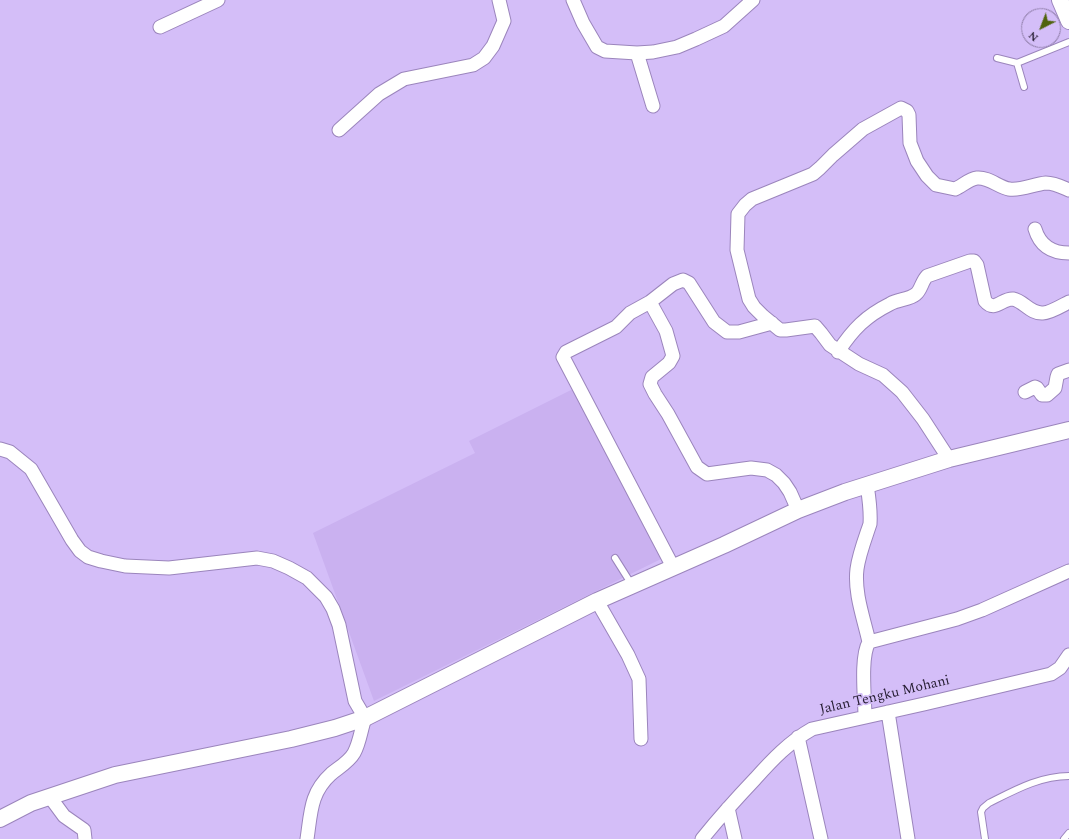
<!DOCTYPE html>
<html>
<head>
<meta charset="utf-8">
<style>
	body { margin:0 }
	#map { position:relative; width:1069px; height:839px; overflow:hidden; background:#d4bef8; font-family:Spectral,serif }
	canvas { display:block }
	.north { position:absolute; left:1021px; top:8px; width:40px; height:40px; box-sizing:border-box; background:#d4bef8; border:1px solid #8e7da8; border-radius:50%; rotate:222deg; font-size:11px; font-weight:700; line-height:16px; text-align:center; color:#251c31 }
	.north::after { content:''; display:block; margin:auto; width:14px; height:18px; background:#50630d; clip-path:polygon(50% 0,100% 100%,50% 72%,0 100%) }
</style>
</head>
<body>
<div id="map">
<canvas width="1069" height="839"></canvas>
<div class="north">N</div>
</div>
<script>
const c = document.querySelector('canvas').getContext('2d');
c.lineJoin = 'round';
function paint(path, color) { c.fillStyle = color; c.fill(path, 'evenodd'); }
function stroke(path, color, width, dash) { c.strokeStyle = color; c.lineWidth = width; c.lineCap = dash ? 'butt' : 'round'; c.setLineDash(dash || []); c.stroke(path); }
function drawText(font, color, halo, rows, align = 'center') {
  c.font = font + ' Spectral,serif'; c.lineWidth = 3.5; c.setLineDash([]); c.textBaseline = 'middle'; c.strokeStyle = halo; c.fillStyle = color; for (const [text, x, y, turn = 0] of rows) {
    c.save(); c.translate(x, y); c.rotate((+turn || 0) * Math.PI / 180); c.textAlign = isNaN(turn) ? turn : align; if (halo) c.strokeText(text, 0, 0); c.fillText(text, 0, 0); c.restore();
  }
}
paint(new Path2D(`
	M577,387l86,171 -289,143 -61,-168 162,-80 -6,-12z`), '#cab1f0');
const service = new Path2D(`
	M997,58l20,5
	M1024,87l-7,-24 52,-21
	M615,558l17,27
	M985,839l-4,-27 2,-4 6,-5c26,-13 51,-27 80,-27
	M1064,839l5,-6`);
const minor = new Path2D(`
	M573,0l10,23 14,24 8,4 32,2 16,53
	M160,27l58,-27
	M637,53l16,-1 24,-5 19,-8 28,-13 29,-26
	M339,130l40,-36 25,-15 69,-14 11,-7 9,-12 11,-25 -5,-21
	M1035,229c5,17 17,24 34,24
	M650,302l16,29 7,25 -4,7 -17,14 -2,7 5,10 13,20 29,53 10,7 44,-6 16,2 9,5 8,8 6,9 8,18
	M838,352c15,-23 28,-36 52,-48 8,-5 19,-4 26,-10 5,-4 6,-13 11,-18l43,-15h4l3,4 8,36c10,12 17,-3 28,-2 11,2 17,15 30,14 7,0 20,-8 26,-11
	M1025,392l10,-5 2,1 5,7h5l8,-7 2,-11 1,-3 11,-4
	M0,449l10,3 21,17 41,71 8,11 8,6 13,4 24,5 44,2 88,-10 16,3 16,7 18,10 19,19 7,12 6,16 16,76 10,17c-4,11 -5,24 -11,35 -5,9 -16,15 -23,21 -21,19 -20,39 -24,65
	M949,459l-26,-40 -21,-27 -19,-17 -24,-11 -29,-19 -9,-12 -6,-7 -29,4h-6l-17,-14 -9,-9 -5,-8 -12,-49 1,-36 7,-9 7,-6 61,-25 7,-6 13,-13 30,-26 38,-21 6,3 2,4 1,28 7,18 10,15 9,9 19,4c7,-3 14,-10 22,-11 12,-1 21,9 32,11 12,2 25,-5 37,-6 8,0 16,4 23,7
	M867,485c2,13 4,25 3,39 -5,15 -11,30 -13,45 -3,24 7,50 12,73
	M673,567l-110,-210 3,-5 50,-25 14,-14 20,-11 23,-18 10,-4 6,3 25,39 13,10h12l33,-9
	M597,601l31,54 11,24 2,60
	M888,712l20,127
	M865,717c0,-18 -5,-60 4,-75l88,-23 25,-9 87,-39
	M798,737l23,102
	M50,797l14,19 20,14 1,9
	M728,808l7,31
	M702,839c17,-21 34,-40 53,-60 17,-19 34,-37 57,-50l112,-25 127,-30 9,-6 9,-13`);
const tertiary = new Path2D(`
	M1060,0l9,21
	M0,819l31,-16 84,-28 176,-36 44,-11 30,-10 232,-117 127,-56 74,-35 47,-18 104,-33 120,-29`);
stroke(service, '#9b85bc', 8);
stroke(minor, '#9b85bc', 15);
stroke(tertiary, '#9b85bc', 18);
stroke(service, '#fff', 6);
stroke(minor, '#fff', 13);
stroke(tertiary, '#fff', 16);
drawText('14px', '#251c31', '#d4bef8', [
	["Jalan Tengku Mohani",885,696,-13]
]);
</script>
</body>
</html>
